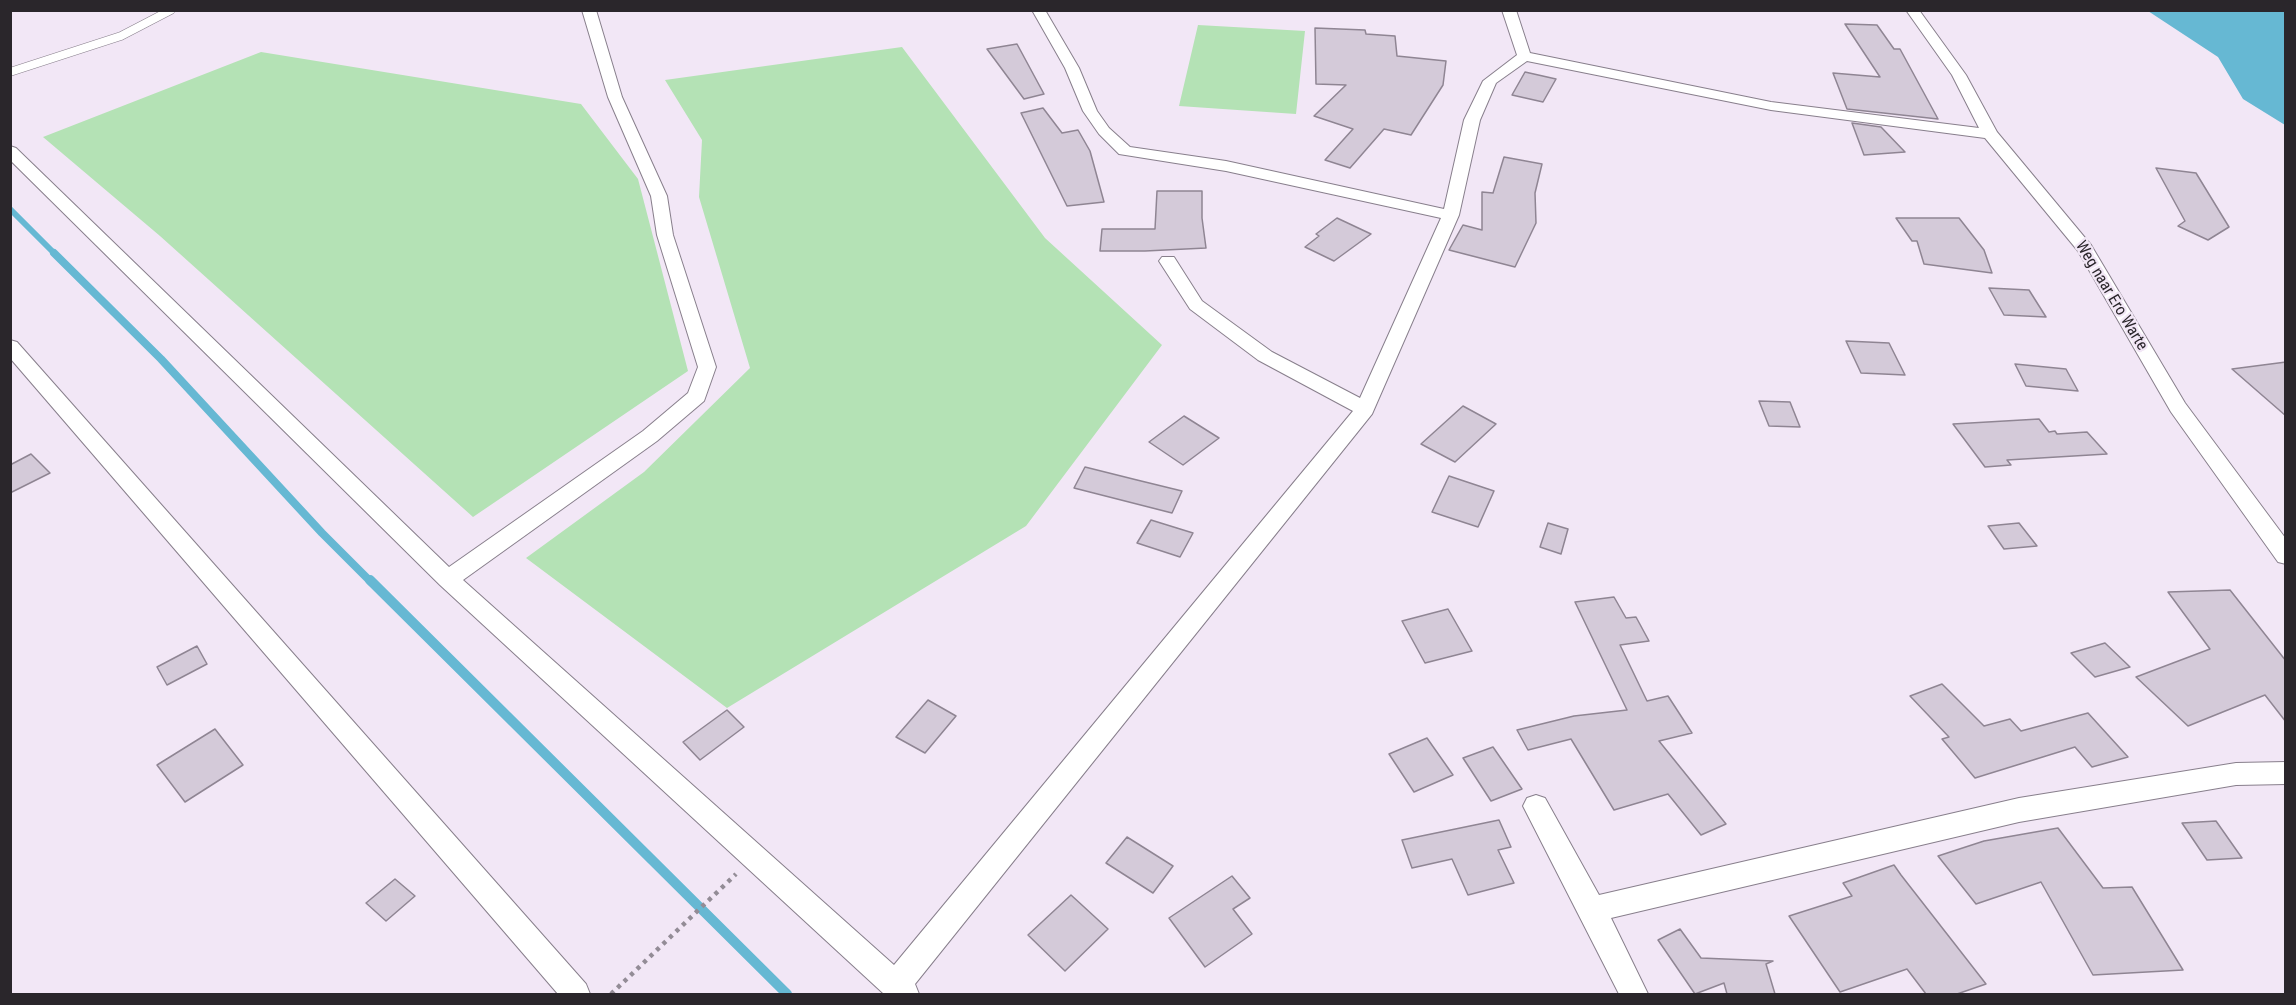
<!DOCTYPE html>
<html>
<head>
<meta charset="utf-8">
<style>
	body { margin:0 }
	#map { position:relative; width:2296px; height:1005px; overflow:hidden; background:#f2e7f6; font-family:"Roboto Condensed",sans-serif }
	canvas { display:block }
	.frame { position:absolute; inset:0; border:12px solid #2a262b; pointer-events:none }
</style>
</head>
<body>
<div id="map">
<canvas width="2296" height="1005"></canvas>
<div class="frame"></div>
</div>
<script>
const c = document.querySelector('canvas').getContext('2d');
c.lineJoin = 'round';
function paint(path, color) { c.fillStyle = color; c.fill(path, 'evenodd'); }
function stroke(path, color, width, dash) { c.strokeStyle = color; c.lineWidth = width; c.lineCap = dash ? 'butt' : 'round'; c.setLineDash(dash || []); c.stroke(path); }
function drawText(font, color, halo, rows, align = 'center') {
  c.font = font + ' "Roboto Condensed",sans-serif'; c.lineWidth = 4.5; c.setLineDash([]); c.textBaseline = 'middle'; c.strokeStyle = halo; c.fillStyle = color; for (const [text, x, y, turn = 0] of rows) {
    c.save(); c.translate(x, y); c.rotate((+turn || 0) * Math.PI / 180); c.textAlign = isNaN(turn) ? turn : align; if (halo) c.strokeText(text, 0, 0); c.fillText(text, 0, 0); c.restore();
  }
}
paint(new Path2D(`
	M1198,25l107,6 -9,83 -117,-8z
	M902,47l143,191 117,107 -136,181 -299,182 -201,-150 118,-86 106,-104 -51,-171 3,-57 -37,-60z
	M261,52l320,52 57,75 50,192 -215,146 -313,-281 -117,-99z`), '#b4e2b5');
paint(new Path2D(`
	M2148,11h137v114l-42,-26 -25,-42z`), '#66b8d3');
stroke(new Path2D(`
	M10,209l45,45`), '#66b8d3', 6);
stroke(new Path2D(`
	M54,253l107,106 161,174 49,49`), '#66b8d3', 8);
stroke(new Path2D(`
	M370,580l417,414`), '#66b8d3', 10);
const building = new Path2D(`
	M1845,24l32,1 17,24h6l38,70 -91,-10 -14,-36 47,4z
	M1315,28l50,2 1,4 29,2 2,20 49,5 -3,24 -32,50 -27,-6 -34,39 -25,-8 28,-31 -39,-13 32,-31 -30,-1z
	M1017,44l27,50 -20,5 -37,-50z
	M1525,72l31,7 -13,23 -31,-7z
	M1043,108l19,25 16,-3 12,21 14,51 -37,4 -46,-93z
	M1852,123l29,4 24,25 -41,3z
	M1504,157l38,7 -7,29 1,30 -21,44 -66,-17 14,-25 19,5v-38l11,1z
	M2156,168l40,5 33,54 -21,13 -30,-14 7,-5z
	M1157,191h45v27l4,30 -61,3h-45l2,-22h53z
	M1337,218l34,16 -37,27 -29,-14 14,-11 -3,-2z
	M1896,218h63l25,32 8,23 -68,-9 -7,-23h-5z
	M1989,288l40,2 17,27 -42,-2z
	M1846,341l43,2 16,32 -44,-2z
	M2286,362v54l-54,-47z
	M2015,364l51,5 12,22 -52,-5z
	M1759,401l31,1 10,25 -31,-1z
	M1463,406l33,18 -41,38 -34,-18z
	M1184,416l35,22 -36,27 -34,-23z
	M2039,419l10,13 6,-1 2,3 30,-2 20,22 -100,6 4,5 -26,2 -32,-43z
	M31,454l19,19 -40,20v-28z
	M1085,467l52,13 45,11 -10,22 -98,-25z
	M1449,476l45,15 -16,36 -46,-15z
	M1151,520l42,13 -13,24 -43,-14z
	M1548,523l20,6 -7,25 -21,-7z
	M2019,523l18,23 -33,3 -16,-23z
	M2230,590l56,71v61l-21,-27 -77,31 -52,-49 74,-28 -42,-57z
	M1614,597l12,21 10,-1 13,24 -29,4 27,56 21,-5 24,37 -33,8 67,83 -25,11 -33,-41 -54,16 -43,-71 -43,11 -11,-20 57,-14 53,-6 -52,-108z
	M1448,609l24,42 -47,12 -23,-42z
	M2105,643l25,24 -35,10 -24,-24z
	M197,646l10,18 -40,21 -10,-18z
	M1942,684l42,42 26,-7 11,12 67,-18 40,44 -36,10 -17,-20 -100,31 -33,-39 7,-2 -39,-41z
	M928,700l28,16 -31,37 -29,-16z
	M727,710l17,17 -44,33 -17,-18z
	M215,729l28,36 -58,37 -28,-37z
	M1427,738l26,37 -39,17 -25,-38z
	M1493,747l29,42 -31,12 -28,-43z
	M1499,820l12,27 -13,3 16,33 -46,12 -16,-36 -40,9 -10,-28z
	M2216,821l26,37 -35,2 -25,-37z
	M2058,828l45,60 29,-1 51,83 -90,5 -52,-93 -65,22 -38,-48 46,-15z
	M1127,837l46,29 -20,27 -47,-30z
	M1894,865l7,10 85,109 -29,10h-31l-19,-25 -67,23 -51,-76 63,-20 -9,-13z
	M1232,876l18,22 -17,11 19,25 -47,33 -36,-49z
	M395,879l20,17 -29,25 -20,-18z
	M1071,895l37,34 -43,42 -37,-36z
	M1680,929l21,29 72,3 -7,3 9,30h-48l-3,-11 -29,11 -37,-54z`);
paint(building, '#d4cad9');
stroke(building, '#8f8593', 1.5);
const service = new Path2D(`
	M10,72l111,-36 50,-26`);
const minor = new Path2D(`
	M582,10h14l26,87 45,99 6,39 43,132 -12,34 -47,40 -194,139 431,385 459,-554 -95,-51 -68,-51 -31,-48 3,-4h12l28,44 70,51 88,46 81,-180 -215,-47 -107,-17 -20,-20 -16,-23 -18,-43 -33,-58h13l34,58 18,43 12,17 21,19 96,14 218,48 20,-89 19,-39 34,-26 -15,-45h14l14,43 241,49 208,26 -27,-53 -46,-65h13l47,65 31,57 94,113 94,158 101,136v25l-8,-2 -107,-150 -93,-161 -93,-113 -214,-28 -244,-49 -31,22 -16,37 -21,95 -87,199 -457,570 4,10h-35l-444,-409 -430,-425v-14l6,2 433,419 194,-136 45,-38 10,-26 -41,-132 -6,-39 -43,-99z
	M10,340l7,2 569,642 4,10h-32l-548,-636z
	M2286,762v22l-50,1 -217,37 -408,96 37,76h-29l-96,-188 4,-8 9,-3 9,3 54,97 420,-97 217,-35z`);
stroke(service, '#887f8c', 9);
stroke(minor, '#887f8c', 2);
stroke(new Path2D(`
	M611,994l125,-120`), '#938c96', 4.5, [4, 5]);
stroke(service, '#fff', 8);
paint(minor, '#fff');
drawText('16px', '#2a262b', '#f2e7f6', [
	["Weg naar Ero Warte",2111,296,59]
]);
</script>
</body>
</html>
